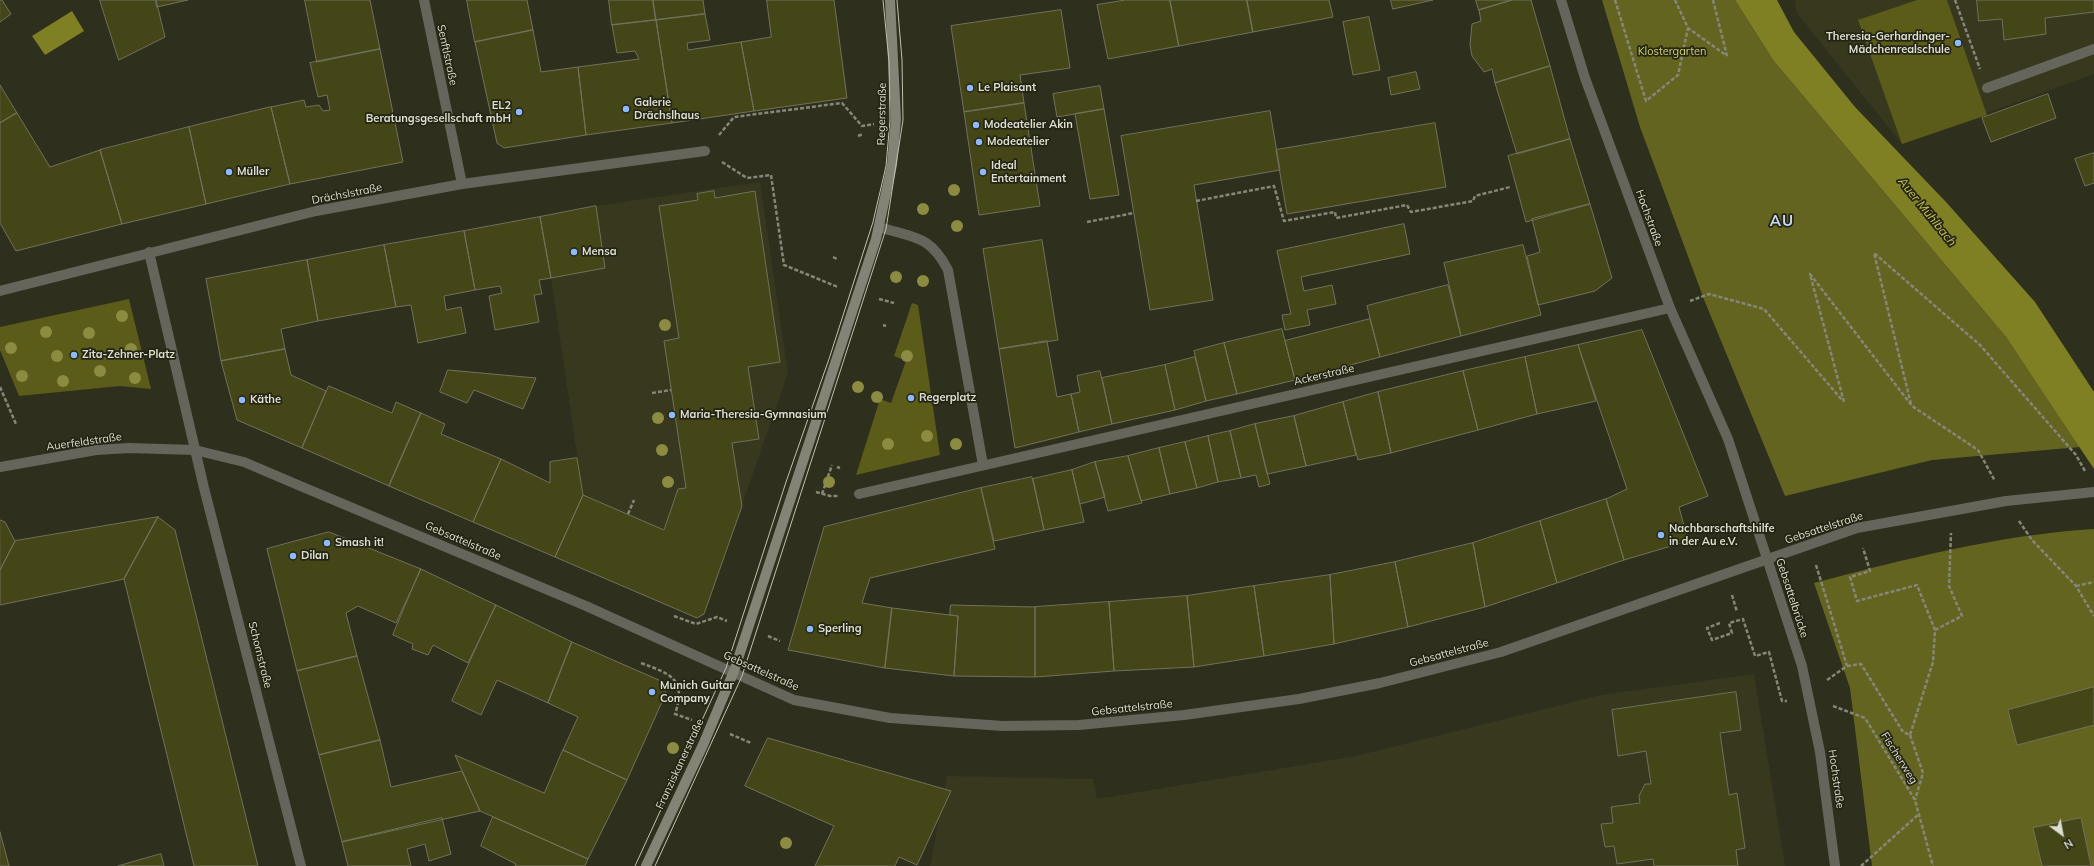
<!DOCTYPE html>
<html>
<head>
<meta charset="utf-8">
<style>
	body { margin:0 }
	#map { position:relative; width:2094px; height:866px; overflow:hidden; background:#2f2f1d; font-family:Mulish,sans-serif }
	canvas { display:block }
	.north { position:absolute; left:2042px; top:814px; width:40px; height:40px; -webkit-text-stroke:3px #252513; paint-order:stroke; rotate:148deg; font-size:11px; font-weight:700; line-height:16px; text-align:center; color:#ddded2 }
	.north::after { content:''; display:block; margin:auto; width:14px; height:18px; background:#ddded2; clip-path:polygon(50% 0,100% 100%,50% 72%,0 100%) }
</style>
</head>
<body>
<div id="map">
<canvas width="2094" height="866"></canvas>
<div class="north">N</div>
</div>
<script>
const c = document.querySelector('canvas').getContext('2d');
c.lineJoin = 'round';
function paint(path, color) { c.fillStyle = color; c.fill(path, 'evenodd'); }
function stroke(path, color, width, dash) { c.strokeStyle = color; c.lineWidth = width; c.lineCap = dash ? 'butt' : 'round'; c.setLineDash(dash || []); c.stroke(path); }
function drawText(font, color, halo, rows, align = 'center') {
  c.font = font + ' Mulish,sans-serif'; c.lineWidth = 3.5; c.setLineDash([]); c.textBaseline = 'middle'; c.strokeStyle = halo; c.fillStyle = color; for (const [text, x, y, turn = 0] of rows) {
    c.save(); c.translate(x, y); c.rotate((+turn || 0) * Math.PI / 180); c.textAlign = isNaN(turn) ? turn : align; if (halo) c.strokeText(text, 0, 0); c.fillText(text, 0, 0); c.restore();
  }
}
paint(new Path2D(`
	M1795,0h299v74l-192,70 -106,-132z
	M760,182l28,191 -84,241 -7,4 -142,-61 28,-62 -32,-217 -11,-61 62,-12z
	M1754,674l31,192h-855l17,-90 146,3 4,20 259,-43 245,-61z`), '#37381e');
paint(new Path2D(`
	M1917,0h30l40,115 -85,29 -44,-124z
	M129,299l22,90 -31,-3 -101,10 -19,-46v-23z
	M912,303l6,2 22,150 -84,20 24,-76 11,4 15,-42 -12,-5z`), '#5b5b1a');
paint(new Path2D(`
	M1602,0h133l38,60 233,277 74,110 -148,13 -147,36 -80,-194 -65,-175z
	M2094,529v337h-222l-22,-178 -36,-105c92,-24 184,-48 280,-54z`), '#646421');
paint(new Path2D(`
	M1735,0h42l17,32 61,75 91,95 89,100 59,90v77l-88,-132 -233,-277z
	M72,11l12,20 -39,24 -13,-19z`), '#7f7f24');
const building = new Path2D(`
	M0,0h2l9,14 -11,8z
	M100,0h56l9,37 -46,23z
	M156,0h32l-31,7z
	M305,0h65l10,49 -63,13z
	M467,0h60l6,30 -58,12z
	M609,0h44l3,20 -44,5z
	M653,0h50l2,14 -49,6z
	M767,0h67l13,98 -93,13 -13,-69 30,-5z
	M1126,0h44l9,46 -71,13 -11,-54z
	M1170,0h77l6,32 -74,14z
	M1247,0h82l4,17 -80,15z
	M1391,0h42l-40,9z
	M1476,0h36l-33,10z
	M1512,0h19l19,66 -55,17 -3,-14 -8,3 -12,-16 -2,-11 2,-21 9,-3 -2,-11z
	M1977,0h117v12l-49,6 1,16 -42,6 -2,-21 -23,2z
	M1061,10l9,58 -50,7 4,28 -60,9 -13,-86z
	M705,14l5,26 -23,3 1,7 53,-8 13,69 -82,12 -16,-103z
	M1369,17l11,53 -27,5 -10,-53z
	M656,20l16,103 -86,12 -8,-68 61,-8 -4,-8 -18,2 -5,-28z
	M533,30l8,42 37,-5 8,68 -82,13 -7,-5 -22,-101z
	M380,49l23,113 -113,22 -19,-77 33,-7 2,7 13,-2 4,6 7,-1 -3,-15 -9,2 -8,-34z
	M1550,66l20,73 -53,15 -22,-71z
	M1416,72l4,17 -29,6 -3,-17z
	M0,85l17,28 -17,10z
	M1100,86l4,23 -47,8 -4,-23z
	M2048,94l8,24 -65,24 -9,-24z
	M1024,103l16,103 -61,9 -15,-103z
	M271,107l19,77 -84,20 -17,-77z
	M1104,109l15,86 -29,4 -15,-85z
	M1270,111l10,59 -86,15 19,115 -63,10 -29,-174z
	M17,113l33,54 50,-17 22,74 -106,27 -16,-28v-100z
	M1435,123l11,64 -159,27 -11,-64z
	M189,127l17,77 -84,20 -22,-74z
	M1570,139l20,65 -64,18 -18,-66z
	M2094,153v30l-9,3 -10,-27z
	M714,191l1,7 40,-7 25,171 -32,5 11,72 -27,4 10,63 -38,108 -7,4 -142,-61 28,-62 81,35 14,-41 8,-1 -22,-147 15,-3 -20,-132 39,-6 -1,-6z
	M1590,204l22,74 -17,13 -57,14 -11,-49 13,-4 -8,-33z
	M596,206l9,62 -54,10 -11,-61z
	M540,217l11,61 -12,2 3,14 -8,1 5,27 -44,8 -6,-34 13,-3 -2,-7 -25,4 -11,-59z
	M1404,224l6,30 -109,23 3,14 28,-6 4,19 -29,6 3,15 -25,5 -3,-15 9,-1 -14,-63z
	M464,231l11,59 -31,6 2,14 15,-3 5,26 -48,10 -7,-38 -15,2 -12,-62z
	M1042,240l16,100 -59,9 -16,-100z
	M384,245l12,62 -78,14 -11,-61z
	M1523,245l18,70 -80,21 -17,-73z
	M307,260l11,61 -37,8 4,20 -64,12 -15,-82z
	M1448,285l13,51 -81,21 -13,-51z
	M1370,319l10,38 -85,23 -10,-39z
	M1282,329l13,51 -58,14 -13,-51z
	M1642,330l66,166 -29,11 9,34 -64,19 -18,-61 21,-10 -49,-144z
	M1047,341l10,56 14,-3 8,38 -64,16 -16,-99z
	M1224,343l13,51 -31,7 -12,-50z
	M1578,345l18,56 -59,13 -12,-57z
	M285,349l6,26 35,16 -24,57 -65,-28 -16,-59z
	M1195,357l11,44 -31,9 -10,-45z
	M1525,357l12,57 -59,16 -15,-59z
	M1165,365l10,45 -63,14 -10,-46z
	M448,370l88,8 -13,31 -49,-19 -7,13 -27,-11z
	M1100,371l12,53 -33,8 -8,-38 9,-2 -3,-16z
	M1463,371l15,59 -87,23 -13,-61z
	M329,386l63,27 4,-11 25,11 -32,73 -87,-38z
	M1378,392l13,61 -33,7 -15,-58z
	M1343,402l13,53 -50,11 -12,-50z
	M421,413l24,11 -4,10 60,25 -28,63 -84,-36z
	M1294,416l12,50 -39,8 -12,-50z
	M1255,424l15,60 -11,3 -3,-12 -15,3 -11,-47z
	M1230,431l11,47 -23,4 -10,-46z
	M1208,436l10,46 -21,6 -12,-46z
	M1185,442l12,46 -27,6 -11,-46z
	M1159,448l11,46 -29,7 -13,-45z
	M1128,456l14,47 -34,8 -13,-49z
	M577,458l6,37 -28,62 -82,-35 28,-63 49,24v-21z
	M1095,462l10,35 -25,7 -8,-34z
	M1072,470l12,52 -40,8 -11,-51z
	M1032,477l12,53 -50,11 -13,-53z
	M981,488l14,61 -125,29 -8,25 30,5 -7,60 -97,-18 36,-123z
	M1606,499l18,61 -67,23 -17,-62z
	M158,517l-34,62 -124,26v-35l15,-29z
	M158,517l17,13 83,336h-64l-70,-287z
	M0,520l5,2 10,19 -15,29z
	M1540,521l17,62 -72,24 -12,-64z
	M329,532l92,37 -25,54 -38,-17 -12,7 11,43 -60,15 -30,-122z
	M1473,543l12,64 -77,20 -13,-65z
	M1395,562l13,65 -74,17 -4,-69z
	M421,569l75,36 -28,58 -35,-18 -5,10 -16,-6 1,-5 -20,-9z
	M1330,575l4,69 -70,12 -10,-70z
	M1254,586l10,70 -70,11 -7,-71z
	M1187,596l7,71 -80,4 -5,-69z
	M1109,602l5,69 -79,6v-70z
	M496,605l76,37 -24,61 -51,-23 -16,35 -29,-14z
	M951,605l84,2v70l-81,-1 4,-60 -8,-1z
	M892,608l66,8 -4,60 -69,-8z
	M572,642l89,39 5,12 -39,87 -64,-30 15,-33 -30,-14z
	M357,656l23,84 -61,15 -22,-84z
	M2094,687v38l-77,20 -9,-35z
	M1736,692l5,38 -21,3 9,62 8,-2 8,55 -9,2 2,16h-84l-1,-7 -36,5 -3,-18 -9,1 -4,-23 12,-1 -2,-16 29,-4 -1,-7 6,-12h6l-5,-33 -28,5 -6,-46z
	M768,738l183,53 -34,74 -18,-8 -4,9h-80l19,-40 -89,-40z
	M380,740l11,47 71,-16 18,40 -138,31 -23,-87z
	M563,750l64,30 -39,79 -108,-48 -25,-56 89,38z
	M493,817l95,42 -3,7h-70l1,-2 -35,-18z
	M442,818l9,36 -22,7 -4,-17 -18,5 4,17h-63l-6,-24z
	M2081,818l10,48h-49l-9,-38z
	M0,832l9,34h-9z
	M161,854l3,12h-46z`);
paint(building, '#454617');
stroke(building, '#71715d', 1);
stroke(new Path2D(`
	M1615,0l31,101 32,-26 10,-47
	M1675,0l13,28 39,28
	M1713,0l14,56
	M1955,0l25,69
	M719,135l15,-18 108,-14 20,23 12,-2
	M858,136l5,-2
	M722,162l25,16 24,-3 13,90 54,22
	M1196,201l78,-15 10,35 51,-9 1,6 71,-13 4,7 62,-11 2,-5 35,-9
	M1087,222l47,-9
	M833,257l4,2
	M879,299l15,4
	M1690,301l19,-7 55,15 78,91
	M883,325l3,1
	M0,387l16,37
	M652,393l19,-3
	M1844,402l-34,-128 102,132 66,44 17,31
	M1911,404l-37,-151 106,92 96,110 9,16
	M837,467l3,1
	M816,492l14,4h8
	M822,494l10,-29
	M628,514l6,-14
	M2019,521l13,19 44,46 18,30
	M1816,565l31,101 -20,14
	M2076,586l18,-4
	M1732,595l5,17
	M674,616l22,8 21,-7 10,4
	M1720,623l-13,5 5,12 20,-7 -3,-10 14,-4 12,37 14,-4 13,49h5
	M1935,630l27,-14 -13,-30 2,-53
	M768,636l12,5
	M641,663c29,11 46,15 34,51l17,6
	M1847,666l14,-2 42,68 7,3 23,-73 2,-32 -18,-45 -60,16 -7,-24 20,-6 -7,-23
	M1833,706l32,12 50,82 18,66
	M730,734l21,9
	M1910,735l13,38 -8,27
	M1861,866l58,-52`), '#868778', 2.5, [4, 2]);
stroke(new Path2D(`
	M1987,88l107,-39`), '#65655c', 10);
stroke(new Path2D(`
	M424,0l38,184
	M1561,0l24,78 85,230 58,131 74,227 18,86 15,114
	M879,227c35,11 51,8 69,43l35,195
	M149,252l55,236 97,378
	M0,291l316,-80 146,-27 243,-33
	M859,494l811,-186`), '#65655c', 10);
stroke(new Path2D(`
	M0,467l96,-17 33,-2 66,2 49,12 54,23 288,121 208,94 96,18 113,8 76,-1 105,-10 115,-16 81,-16 121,-31 356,-124 149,-27 88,-9`), '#65655c', 10);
stroke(new Path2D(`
	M646,866l57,-121 31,-74 142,-432 16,-74 4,-46 -6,-119`), '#838475', 10);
stroke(new Path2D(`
	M635,866l91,-198 60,-186 44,-126 43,-134 13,-56 4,-46 -1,-59 -6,-61
	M655,866l87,-190 144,-447 17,-109 -1,-60 -5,-60`), '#c0c1b4', 1);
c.fillStyle = '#8b8b42';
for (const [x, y] of [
	[954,190],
	[923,209],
	[957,226],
	[896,277],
	[923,281],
	[122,316],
	[665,325],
	[46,332],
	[89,333],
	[11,348],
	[131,349],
	[57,356],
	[907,356],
	[100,371],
	[22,376],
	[135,378],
	[63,381],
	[858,387],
	[877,397],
	[658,418],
	[927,436],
	[888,444],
	[956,444],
	[662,450],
	[668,482],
	[829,482],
	[673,748],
	[786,843]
]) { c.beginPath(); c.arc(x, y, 6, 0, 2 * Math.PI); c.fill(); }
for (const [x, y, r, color] of [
	[1958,43,4,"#8eb9fc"],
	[970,88,4,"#8eb9fc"],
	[626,109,4,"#8eb9fc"],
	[519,112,4,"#8eb9fc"],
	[976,125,4,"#8eb9fc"],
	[979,142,4,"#8eb9fc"],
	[229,172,4,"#8eb9fc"],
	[983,172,4,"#8eb9fc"],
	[574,252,4,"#8eb9fc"],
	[74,355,4,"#8eb9fc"],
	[911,398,4,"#8eb9fc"],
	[242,400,4,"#8eb9fc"],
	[672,415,4,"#8eb9fc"],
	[1661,535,4,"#8eb9fc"],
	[327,543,4,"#8eb9fc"],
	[293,556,4,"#8eb9fc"],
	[810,629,4,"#8eb9fc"],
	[652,692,4,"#8eb9fc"]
]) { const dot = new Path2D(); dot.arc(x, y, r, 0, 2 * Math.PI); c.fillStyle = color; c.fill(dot); stroke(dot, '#252513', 1.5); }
drawText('bold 11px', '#ddded2', '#252513', [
	["Theresia-Gerhardinger-",1950,37,"right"],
	["Mädchenrealschule",1950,50,"right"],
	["Le Plaisant",978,88],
	["Galerie",634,103],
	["Drächslhaus",634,116],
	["EL2",511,106,"right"],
	["Beratungsgesellschaft mbH",511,119,"right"],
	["Modeatelier Akin",984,125],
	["Modeatelier",987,142],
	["Ideal",991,166],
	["Entertainment",991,179],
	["Müller",237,172],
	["Mensa",582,252],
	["Zita-Zehner-Platz",82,355],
	["Regerplatz",919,398],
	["Käthe",250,400],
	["Maria-Theresia-Gymnasium",680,415],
	["Nachbarschaftshilfe",1669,529],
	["in der Au e.V.",1669,542],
	["Smash it!",335,543],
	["Dilan",301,556],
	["Sperling",818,629],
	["Munich Guitar",660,686],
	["Company",660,699]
], 'left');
drawText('11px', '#d6d660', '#252513', [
	["Klostergarten",1672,52]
]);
drawText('11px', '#ddded2', '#252513', [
	["Senftlstraße",447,55,78],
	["Regerstraße",882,114,-89],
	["Drächslstraße",347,194,-11],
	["Hochstraße",1649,218,70],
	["Ackerstraße",1324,375,-13],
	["Auerfeldstraße",84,442,-8],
	["Gebsattelstraße",1824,528,-18],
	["Gebsattelstraße",463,541,23],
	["Gebsattelbrücke",1792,598,72],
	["Gebsattelstraße",1449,653,-15],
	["Schornstraße",260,655,76],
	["Gebsattelstraße",761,671,24],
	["Gebsattelstraße",1132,708,-6],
	["Fischerweg",1899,758,58],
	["Franziskanerstraße",680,764,-65],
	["Hochstraße",1836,779,82]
]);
drawText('italic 12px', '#c6c64f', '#252513', [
	["Auer Mühlbach",1927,212,51]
]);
c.letterSpacing = '1px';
drawText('bold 15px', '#c9d9f3', '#252513', [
	["AU",1782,221]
]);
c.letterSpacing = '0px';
</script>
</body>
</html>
